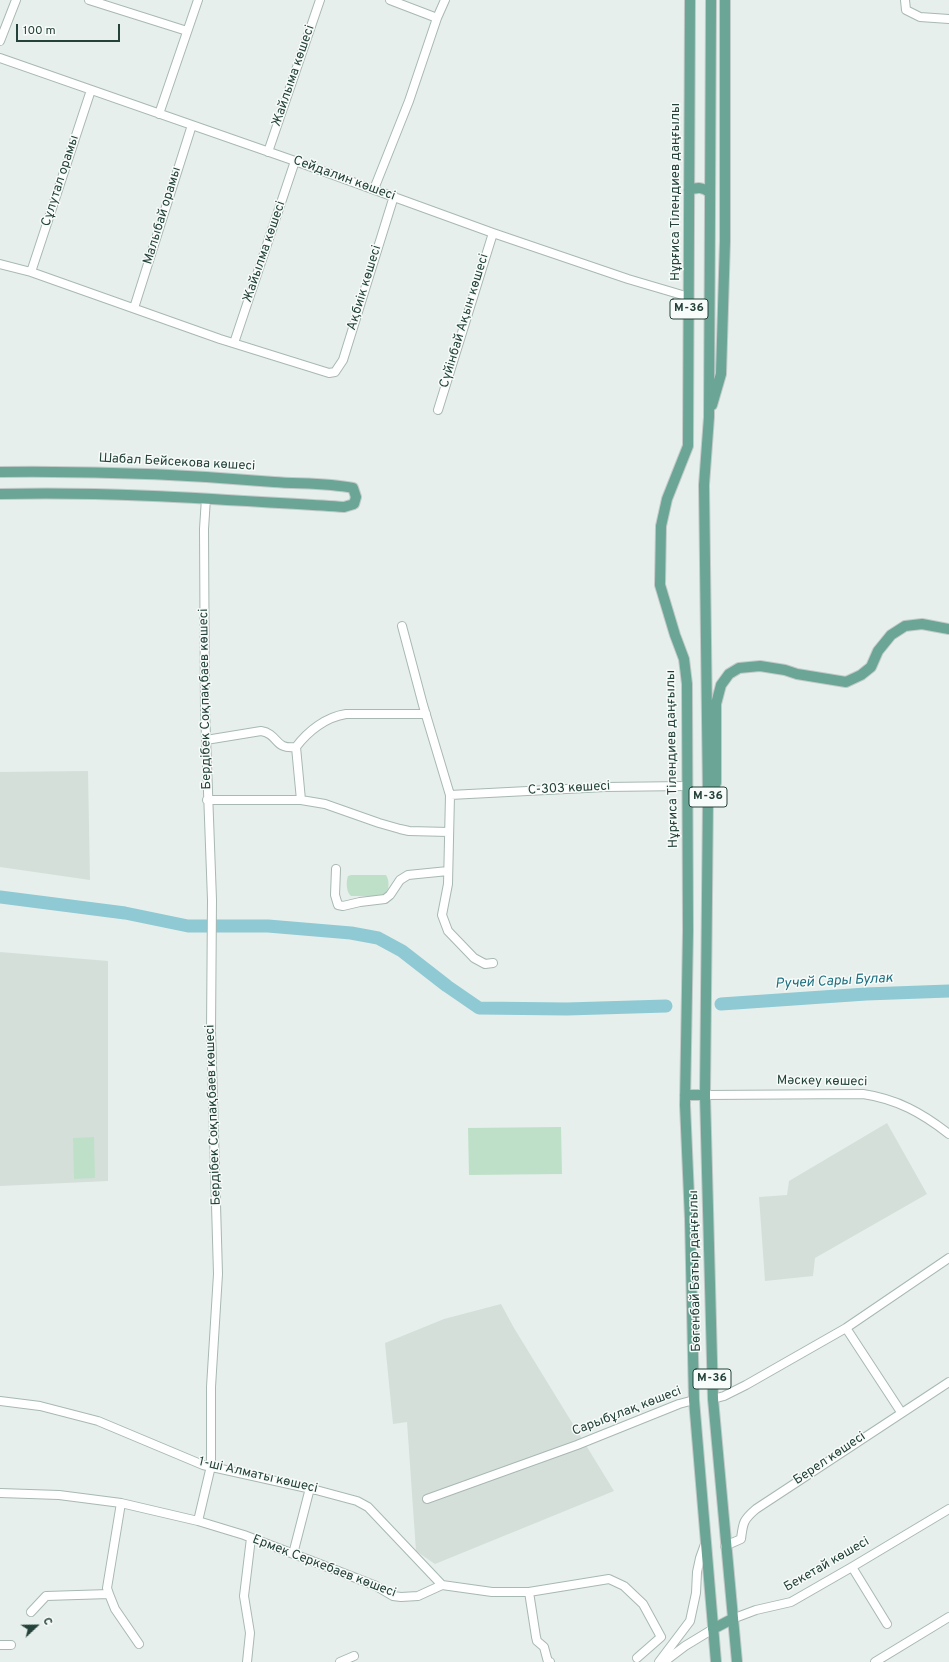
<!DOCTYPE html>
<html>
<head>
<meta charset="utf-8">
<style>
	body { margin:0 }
	#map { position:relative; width:949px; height:1662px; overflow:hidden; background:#e6efeb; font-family:Overpass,sans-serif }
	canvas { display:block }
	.north { position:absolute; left:16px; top:1606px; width:40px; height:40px; -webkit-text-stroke:3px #f7fbf9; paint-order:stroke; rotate:68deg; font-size:11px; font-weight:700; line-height:16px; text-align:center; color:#24423a }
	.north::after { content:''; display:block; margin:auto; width:14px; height:18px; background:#24423a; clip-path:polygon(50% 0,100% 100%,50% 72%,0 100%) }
	.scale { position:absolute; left:16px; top:24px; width:104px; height:18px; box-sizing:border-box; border:2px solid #24423a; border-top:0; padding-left:5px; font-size:12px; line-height:14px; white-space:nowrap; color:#24423a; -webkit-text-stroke:3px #f7fbf9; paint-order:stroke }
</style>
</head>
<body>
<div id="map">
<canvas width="949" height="1662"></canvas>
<div class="north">С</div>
<div class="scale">100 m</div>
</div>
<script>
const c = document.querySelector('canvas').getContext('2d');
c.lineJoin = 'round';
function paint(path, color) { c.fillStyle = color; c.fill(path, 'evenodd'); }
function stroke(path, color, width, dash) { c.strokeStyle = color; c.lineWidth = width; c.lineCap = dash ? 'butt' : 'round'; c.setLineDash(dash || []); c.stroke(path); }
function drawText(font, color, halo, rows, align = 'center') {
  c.font = font + ' Overpass,sans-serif'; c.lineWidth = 3; c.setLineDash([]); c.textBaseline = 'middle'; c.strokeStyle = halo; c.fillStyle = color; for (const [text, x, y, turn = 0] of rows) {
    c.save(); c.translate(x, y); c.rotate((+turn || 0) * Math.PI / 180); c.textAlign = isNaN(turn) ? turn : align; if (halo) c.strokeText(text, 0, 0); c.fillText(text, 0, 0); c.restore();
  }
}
paint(new Path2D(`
	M88,771l2,109 -90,-13v-95z
	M0,952l108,9v220l-108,5z
	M887,1123l40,71 -112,64 -2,18 -48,5 -6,-84 28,-2 2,-14z
	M501,1304l13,24 100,163 -179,73 -19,-13 -9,-129 -14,2 -8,-81 59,-24z`), '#d4dfda');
paint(new Path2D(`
	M351,875h35c4,6 3,15 -1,21h-34c-5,-4 -5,-15 -3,-20z
	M561,1127l1,47 -93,1 -1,-47z
	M94,1137l1,41 -21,1 -1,-41z`), '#bfe0c8');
stroke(new Path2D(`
	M0,897l125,16 63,13h80l83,7 27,5 24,13 45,35 32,22 88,1 99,-3
	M721,1004l145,-10 83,-3`), '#8ec9d4', 13);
const minor = new Path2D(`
	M89,0l98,31
	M390,0l47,18
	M905,0l1,10 14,7 29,2
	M0,41l16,-41
	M0,58l295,103 198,72 135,46 61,18
	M159,114l39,-114
	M268,152l52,-152
	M374,189l35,-88 28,-83 8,-18
	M0,264l31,8 189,67 109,34 6,-1 8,-12 51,-164
	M31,272l60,-182
	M134,308l58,-183
	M234,343l61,-182
	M438,410l55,-177
	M402,626l21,79 27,90 -2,89 -6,31 6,16 26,27 11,6 8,-1
	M206,740l55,-9c18,3 13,19 35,16
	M450,795l155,-8 82,-1
	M207,800h94l24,4 54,19 21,6 9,2 40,1
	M301,800l-5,-53c12,-16 30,-30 50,-33h80
	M336,869l-1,26 3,10 5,1 17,-4 25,-3 5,-4 10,-15 8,-5 40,-4
	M705,1095l158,-1c34,5 59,19 86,40
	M846,1328l55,84
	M713,1399l11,-3 22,-11 100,-57 103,-70
	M0,1401l40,5 58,15 105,44 113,25 41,11 11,6 74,78
	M0,1493l59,2 62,8 77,18 46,14 94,36 38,15 17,10 8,1 17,-1 24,-11 50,7h37l80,-13 15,7 19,18 18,33 -24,21
	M427,1499l150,-54 102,-41 15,-4
	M198,1521l13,-55v-79l7,-113 -7,-243 1,-131 -7,-190 -1,-181 2,-31
	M725,1546l16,-7c2,-16 2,-19 15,-30l193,-127
	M293,1554l17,-66
	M852,1567l35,57
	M529,1592l7,45 1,4 7,6 4,15h2
	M109,1594l-2,-6 14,-85
	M31,1612l15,-16 63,-2 6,15 24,35
	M732,1619l24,-9 35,-8 61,-35 97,-58
	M0,1645h11
	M247,1662l3,-29 -6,-37 7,-58
	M340,1662l14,-6
	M659,1662l31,-41 6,-28 1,-21 3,-14 5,-14
	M664,1662l21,-16 28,-17
	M875,1662l74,-45`);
const major = new Path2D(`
	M690,0l-2,446 -21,53 -6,27 -1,59 15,50 9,24 3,25 1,247 -3,174 5,114 4,181 22,262
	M711,0l-2,417 -5,68 4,312 -3,298 8,304 24,263
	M689,190c9,-3 14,-3 21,3
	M712,405l9,-31 4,-133v-241
	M0,472c92,-1 182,2 274,10 26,2 53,1 79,6l3,9 -2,7 -10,3c-115,-7 -229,-16 -344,-13
	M708,797l8,-14v-79l5,-19 8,-11 10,-6 21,-2 25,4 12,4 49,8 15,-7 10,-8 7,-16 13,-16 14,-9 17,-2 27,5
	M685,1095h20
	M713,1629l19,-10`);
stroke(minor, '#a8b8b2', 10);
stroke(major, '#c2cac8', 12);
stroke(minor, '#fff', 8);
stroke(major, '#6aa596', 10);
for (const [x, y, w] of [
	[689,309,38],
	[708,797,38],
	[712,1379,38]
]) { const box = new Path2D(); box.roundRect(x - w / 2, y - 10, w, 20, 3); c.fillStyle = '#f7fbf9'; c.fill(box); stroke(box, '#24423a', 1); }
drawText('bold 12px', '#24423a', null, [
	["M-36",689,309],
	["M-36",708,797],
	["M-36",712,1379]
]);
drawText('13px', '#24423a', '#f7fbf9', [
	["Жайлыма көшесі",294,76,-71],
	["Сейдалин көшесі",344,179,20],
	["Сұлутал орамы",61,181,-72],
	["Нұрғиса Тілендиев даңғылы",676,192,-90],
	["Малыбай орамы",163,216,-73],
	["Жайылма көшесі",265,252,-71],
	["Ақбиік көшесі",365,288,-73],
	["Сүйінбай Ақын көшесі",465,321,-73],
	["Шабал Бейсекова көшесі",177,463,3],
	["Бердібек Соқпақбаев көшесі",206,699,-91],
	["Нұрғиса Тілендиев даңғылы",673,759,-91],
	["С-303 көшесі",569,789,-3],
	["Мәскеу көшесі",822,1082,1],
	["Бердібек Соқпақбаев көшесі",214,1115,-92],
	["Бөгенбай Батыр даңғылы",696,1271,-91],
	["Сарыбұлақ көшесі",627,1412,-21],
	["Берел көшесі",830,1459,-34],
	["1-ші Алматы көшесі",258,1476,13],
	["Бекетай көшесі",827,1565,-30],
	["Ермек Серкебаев көшесі",324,1567,21]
]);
drawText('italic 14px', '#1c6f80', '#f7fbf9', [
	["Ручей Сары Булак",834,982,-3]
]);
</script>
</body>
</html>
